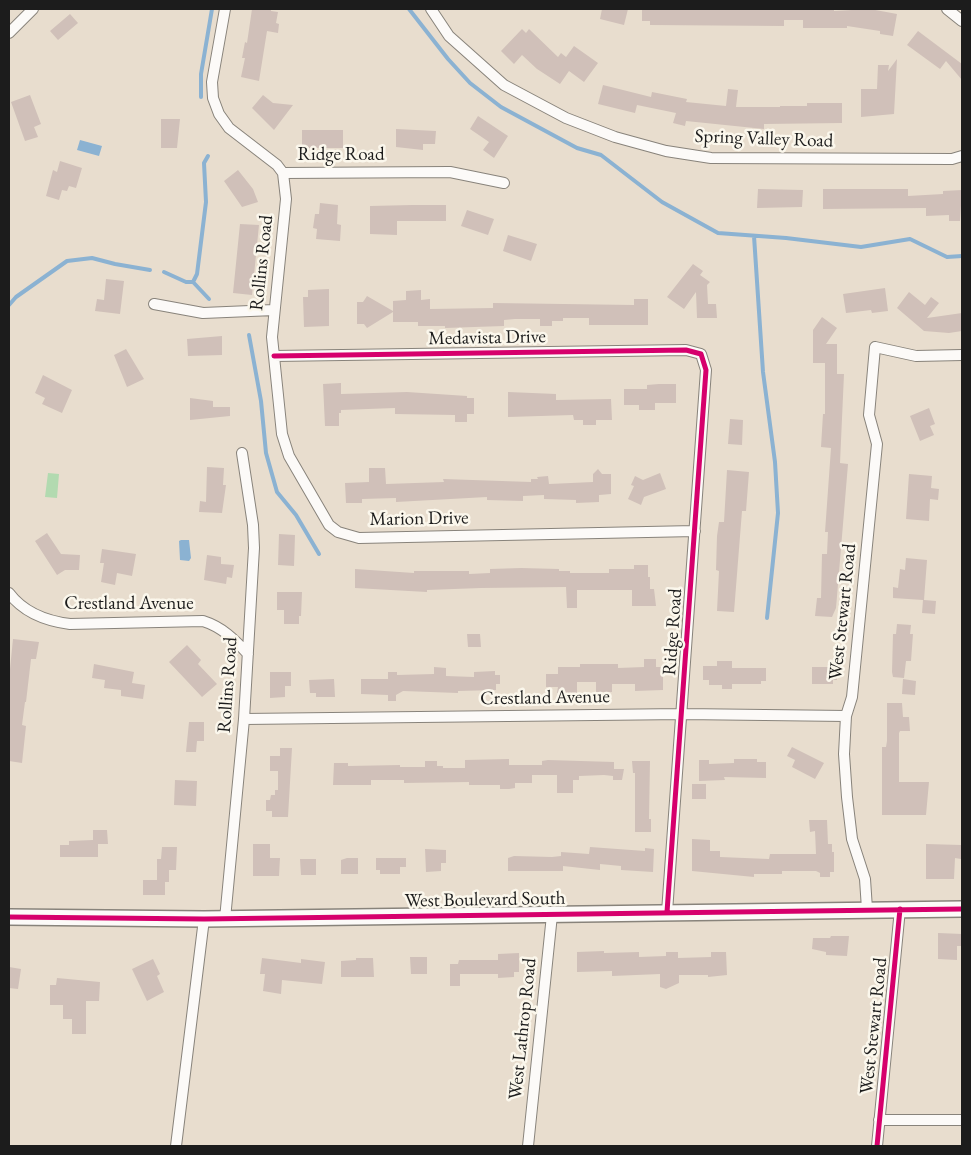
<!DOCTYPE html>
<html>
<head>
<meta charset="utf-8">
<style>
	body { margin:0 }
	#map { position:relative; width:971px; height:1155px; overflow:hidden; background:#e8ddce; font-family:"EB Garamond",serif }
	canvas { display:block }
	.frame { position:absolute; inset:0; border:10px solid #1c1c1c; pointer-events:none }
</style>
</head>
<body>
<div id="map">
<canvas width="971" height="1155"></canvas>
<div class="frame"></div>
</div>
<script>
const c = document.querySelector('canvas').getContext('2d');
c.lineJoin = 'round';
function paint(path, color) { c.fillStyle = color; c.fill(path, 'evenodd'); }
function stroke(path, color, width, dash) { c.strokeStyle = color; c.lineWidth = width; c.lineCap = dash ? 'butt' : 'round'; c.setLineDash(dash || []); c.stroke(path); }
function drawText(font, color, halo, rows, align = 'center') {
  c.font = font + ' "EB Garamond",serif'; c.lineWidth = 5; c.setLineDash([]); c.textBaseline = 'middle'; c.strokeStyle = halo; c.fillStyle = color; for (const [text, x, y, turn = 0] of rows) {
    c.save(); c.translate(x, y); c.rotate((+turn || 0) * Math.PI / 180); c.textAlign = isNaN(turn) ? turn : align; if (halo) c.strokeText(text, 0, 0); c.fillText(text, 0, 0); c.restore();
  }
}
paint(new Path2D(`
	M48,473l11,1 -2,24 -12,-1z`), '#b2dab0');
paint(new Path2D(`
	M80,140l22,6 -3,10 -22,-6z
	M181,540h8l2,18 -2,3 -9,-1 -1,-19z`), '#8bb2d2');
stroke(new Path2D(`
	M409,9l39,50 22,24 31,24 76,41 24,7 61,47 56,31 68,5 75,9 49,-8 37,18 15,-1
	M201,97v-23l11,-65
	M754,236l9,136 12,90 3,51 -11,105
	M164,272l22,10h7l4,-8 9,-72 -2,-39 4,-7
	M193,282l16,17
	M9,305l7,-8 51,-36 25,-3 23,6 35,6
	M249,335l12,66 5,52 11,39 19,23 23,39`), '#8bb2d2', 4);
paint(new Path2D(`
	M252,9h19v2l7,1 -2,11 3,1 -1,9 -11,-2 -8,50 -18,-4 4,-19h-3l3,-16 2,1z
	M602,9h26l-4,16 -24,-6z
	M642,9h192v2l36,-2 27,5 -4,22 -13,-2v-3l-33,-5v2h-44v-8h-19v6l-134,-1v-4h-8z
	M70,14l8,9 -20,17 -8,-9z
	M522,29l4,4 3,-4 29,28 3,-4 5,4 8,-11 24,17 -14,19 -15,-11 -9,13 -23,-15 -15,-14 -8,9 -13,-13z
	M918,31l44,33v16l-16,-19 -6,8 -33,-24z
	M897,59l-3,55 -33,3v-28h16l1,-24h11l-1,6z
	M603,85l48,12 1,-5 35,7 -1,3 40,4 2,-17 10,1 -2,17h44v-1h27v-3h35v20l-78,1v5l-78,-8 -1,5 -12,-3 3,-10 -39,-8 -2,8 -37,-9z
	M30,95l11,29 -7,3 4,10 -13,4 -14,-39z
	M263,95l10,8 20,2 -19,25 -22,-22z
	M478,116l30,20 -14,22 -11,-8 6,-8 -19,-13z
	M161,119h19l-3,29h-16z
	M396,129l40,2 -1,13h-12v6l-27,-3z
	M302,130h41v18h-41z
	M60,161l22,7 -6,20 -7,-2 -2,5 -5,-1 -3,10 -13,-4 7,-26 4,2z
	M238,170l15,19 5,13 -16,5 -18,-26z
	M758,189l45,1 -1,17 -45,1z
	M823,189h85v7l35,-2v-3l19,-1 -2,31h-11v-6l-23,1v-8l-103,1z
	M320,203l18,2 -1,19 4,1 -1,16 -24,-2 1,-10 -4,-1 2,-14h4z
	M412,205h34v16h-49v14l-27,-1v-28z
	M467,210l27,9 -6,16 -27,-9z
	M240,224l19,1 -7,70 -19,-2z
	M508,235l29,9 -6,17 -28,-10z
	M693,264l10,7 -3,4 10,7 -3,3 1,19h8l1,14h-20l-1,-26 -12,17 -17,-12z
	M106,279l18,2 -4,33 -25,-3 2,-12 7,1z
	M885,288l3,23 -16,2 -1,-3 -25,3 -3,-19z
	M329,289v37l-25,1 -1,-30h5v-7z
	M421,290v10l9,-1v10l63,-1v-5l141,2v-6h14v26h-59v-7h-26v3h-11v5h-12v-7h-25l-11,1v6l-59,2v-2h-27v-4h-25v-10l-26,16 -3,-4h-7v-22h6l4,-6 26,15v-10l13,-1v-9z
	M909,292l16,13 6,-8 8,6 -12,15 35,-5v18l-13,2 -25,-2 -27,-23z
	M822,317l15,11 -11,16h11v30h7l-4,89 8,1 -12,144 -4,9 -17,-1 2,-18h4l1,-44h5l1,-22h-3l6,-84 -10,-1 2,-33h2v-51h-12v-33z
	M222,336v19l-34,1 -1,-17z
	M126,349l18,30 -17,8 -13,-32z
	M43,375l29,15 -10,23 -20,-9 3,-6 -10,-5z
	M341,383v11l66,-2 60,4v2h7v16h-7v8h-12v-7l-60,-1v-6l-54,2v3h-2v13h-14l-2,-42z
	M659,384h17v19h-21v7h-16v-5h-15v-16h23v-4z
	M508,392l48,2v6l55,-1 1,21h-16v5h-13v-5h-9l-1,-5 -65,2z
	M190,398l23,3v6h17v9l-40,4z
	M929,408l6,16 -5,2 4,9 -14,6 -10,-25z
	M730,419l13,1 -1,25 -14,-1z
	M207,467l17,1 -1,17h3l-4,28 -23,-1 1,-11 6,1z
	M369,468h16l1,16 58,-2 -1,-3 88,3v-3h7l-1,-2 11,-1 1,8 44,-2v-8l5,-5 4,5h9v20l-12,1v7l-23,1v-3l-32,-1v-4l-21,1v5l-36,-1v-3l-91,5v-4l-34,1v4h-16l-1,-20 24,-1z
	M727,470l22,2 -3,39h-4l-8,101 -17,-1 2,-40 -3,-1 1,-34 2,-14h5z
	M660,473l6,16 -22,8 -3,8 -13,-6 6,-13 -3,-1 4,-9 8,4z
	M909,474l23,2 -1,12 8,1 -1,11 -8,-1 -1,22 -23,-2z
	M47,533l14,21 19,1 -1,15h-14l-8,5 -22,-34z
	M279,534l16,1 -1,31 -16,-1z
	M102,549l34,5 -4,22 -15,-3 -2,12 -14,-3 3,-19h-4z
	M207,555l14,2v7l13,1 -2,13 -5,-1 -1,7 -22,-4z
	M906,558l21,2 -3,40 12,1 -1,13 -13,-1 1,-13 -30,-2v-11l5,1 2,-19 5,1z
	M634,565h14v12h2v12h4l2,17h-24v-16h-55v18h-10l-1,-21 -85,1 -54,2v2l-72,-4v-19l59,4v-2h55v3l21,-1v-4l31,-1 38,1v2h11v2h39v-4h25z
	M277,592h25l-1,24h-2v8h-15v-14h-7z
	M897,624l14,1 -1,9h3l-2,27h-5l-2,17 -11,-1 -1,-5 1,-38h3z
	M467,634h13l1,13h-13z
	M13,639l26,3 -3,17h-5l-5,43h-1l-3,23 4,1 -4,37 -13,-2v-82z
	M187,645l14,15 -3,4 19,20 -15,13 -33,-35z
	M644,659h12v8h7v23l-28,1v-7h-23v8h-16v-10h-19v11h-20l1,-6h-12v-13h12v-7h22v-3h38v4l26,-1z
	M717,661h15v7h34v13h-5v3h-29v5h-10v-4h-13v-5h-6v-14h14z
	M94,664l40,8 -2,11 13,2 -2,14 -22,-3v-6l-17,-2 1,-8 -13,-2z
	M434,667l12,1v8l28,1v-5l21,-1v4h5v9h-4v6l-38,1v2l-55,-2 -7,4v6h-8v-6l-27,-1v-15h27v-7h9v3l37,-1z
	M812,667h24l1,13h-4v4h-21z
	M270,672h21v14h-6v11l-15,1z
	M334,679l1,18h-19v-4h-6l-1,-13z
	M903,679l13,2 -1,14 -13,-1z
	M887,703h15l1,14h6l1,14h-10l-1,2v49h30l-3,33h-44v-68h4l1,-6z
	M189,722h15v19h-7l-1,11h-10z
	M792,747l32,16 -9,16 -23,-12 3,-7 -8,-4z
	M280,748h12l-4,69h-16v-6h-6v-11h4l1,-5h4v-5h3v-19h-8v-15h10z
	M509,759v6h33v-4l6,-1 66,2v7h10l-2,11h-9v-4l-9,-1 -25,1v4h-6v13h-16v-18h-25v8h-17v5l-6,1h-9v-4h-31v-3l-65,1v-3h-33v5h-38l1,-22h14v3l52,-1v2h25v-6h12v5h6v2h22v-8z
	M734,759h23v3h9v16l-42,-1 1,3 -26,1v-21h10v4l25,-1z
	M632,761h18l-1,58h2v13h-16v-59h-2z
	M175,780l22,1 -1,25 -22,-1z
	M692,784h14v15h-14z
	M809,820h18l1,24h4v8h2v20h-4v5h-10v-4l-4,-2h-34v3h-28v3l-62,-6v-32l18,1v11h10v6l49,2 1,-5h46l-1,-23 -5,1z
	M93,830h14l1,14h-10v13h-38v-12h9v-4l24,-1z
	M253,844h17v14h10l-1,18h-26z
	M926,844l35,1v14l-6,-1 -1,21h-28z
	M162,847h15l-1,23h-7v12h-4v13h-22v-15h14v-21h4z
	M590,847l55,4v-3l9,1 -1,23 -32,-2v-4l-21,-2v6l-37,-4v5h-55v-13l6,-2 38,1 9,-1v-4l28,2z
	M425,849l21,1v13h-5v8l-15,1z
	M347,858h11v16h-17v-14z
	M376,858h30v9h-6v7h-20v-4h-4z
	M300,859h16v16h-15z
	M938,933l24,1v12h-5v14l-19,-1z
	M831,936h18l-2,20 -21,-1v-3l-14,-3 1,-11h17z
	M604,951v2l35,-1v5l27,-1v-4h12v6l33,-1v-5h15l1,23 -19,2v-2h-29v8l-13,6 -6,-2v-13l-48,2v-5l-35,1v-20z
	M519,953v19h-5v5l-16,1v-4h-38v12h-10v-22h8l1,-4h39v-6z
	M410,957h17v17h-16z
	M262,958l39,5v-4l24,3 -3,22 -40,-4 -1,14 -18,-3 2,-17h-5z
	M356,958h17l1,19h-33v-16l15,-1z
	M153,959l7,15 -3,2 7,16 -17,9 -15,-32z
	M9,967l12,2 -3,20 -9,-1z
	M57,978l43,4 -1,19h-13v33h-14v-15h-9v-14h-13v-20h6z`), '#d0c0b9');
const minor = new Path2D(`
	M225,9l-13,73 1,16 6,16 10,14 48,37 6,8 3,26 -14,138 10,97 7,22 40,69 9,7 21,6 336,-7
	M431,9l18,27 55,49 62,33 49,19 51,14 45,7 241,1 10,-3
	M947,9l15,12
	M9,33l24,-24
	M283,173l167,-1 54,11
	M154,304l49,9 71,-3
	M274,356l412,-6 15,4 5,16 -39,542
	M9,593c15,20 37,28 61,31l133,-3c19,6 31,18 45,33
	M244,719l439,-5 163,2
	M867,909l-2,-30 -13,-40 -5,-42 -3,-43 2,-38 6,-19 25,-253 -8,-29 6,-68 41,9 46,-1
	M225,919l19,-200 10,-171 -1,-23 -11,-72
	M879,1120h83
	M176,1146l28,-227
	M528,1146l24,-231
	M877,1146l23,-237`);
const secondary = new Path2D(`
	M9,917l195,2 758,-10`);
stroke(minor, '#88837b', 12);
stroke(secondary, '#88837b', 18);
stroke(minor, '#fcfaf8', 10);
stroke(secondary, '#fcfaf8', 15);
stroke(new Path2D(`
	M274,356l412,-6 15,4 5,16 -39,542
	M9,917l195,2 758,-10
	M877,1146l23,-237`), '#d6006c', 5);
drawText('19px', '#1c1c1c', '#fbf7ec', [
	["Spring Valley Road",764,139,2],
	["Ridge Road",341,155],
	["Rollins Road",262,263,-84],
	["Medavista Drive",487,338,-1],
	["Marion Drive",419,519,-1],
	["Crestland Avenue",129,604],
	["West Stewart Road",843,612,-84],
	["Ridge Road",673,632,-86],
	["Rollins Road",228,685,-86],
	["Crestland Avenue",545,698,-1],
	["West Boulevard South",485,900,-1],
	["West Stewart Road",874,1026,-84],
	["West Lathrop Road",523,1029,-84]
]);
</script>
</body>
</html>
